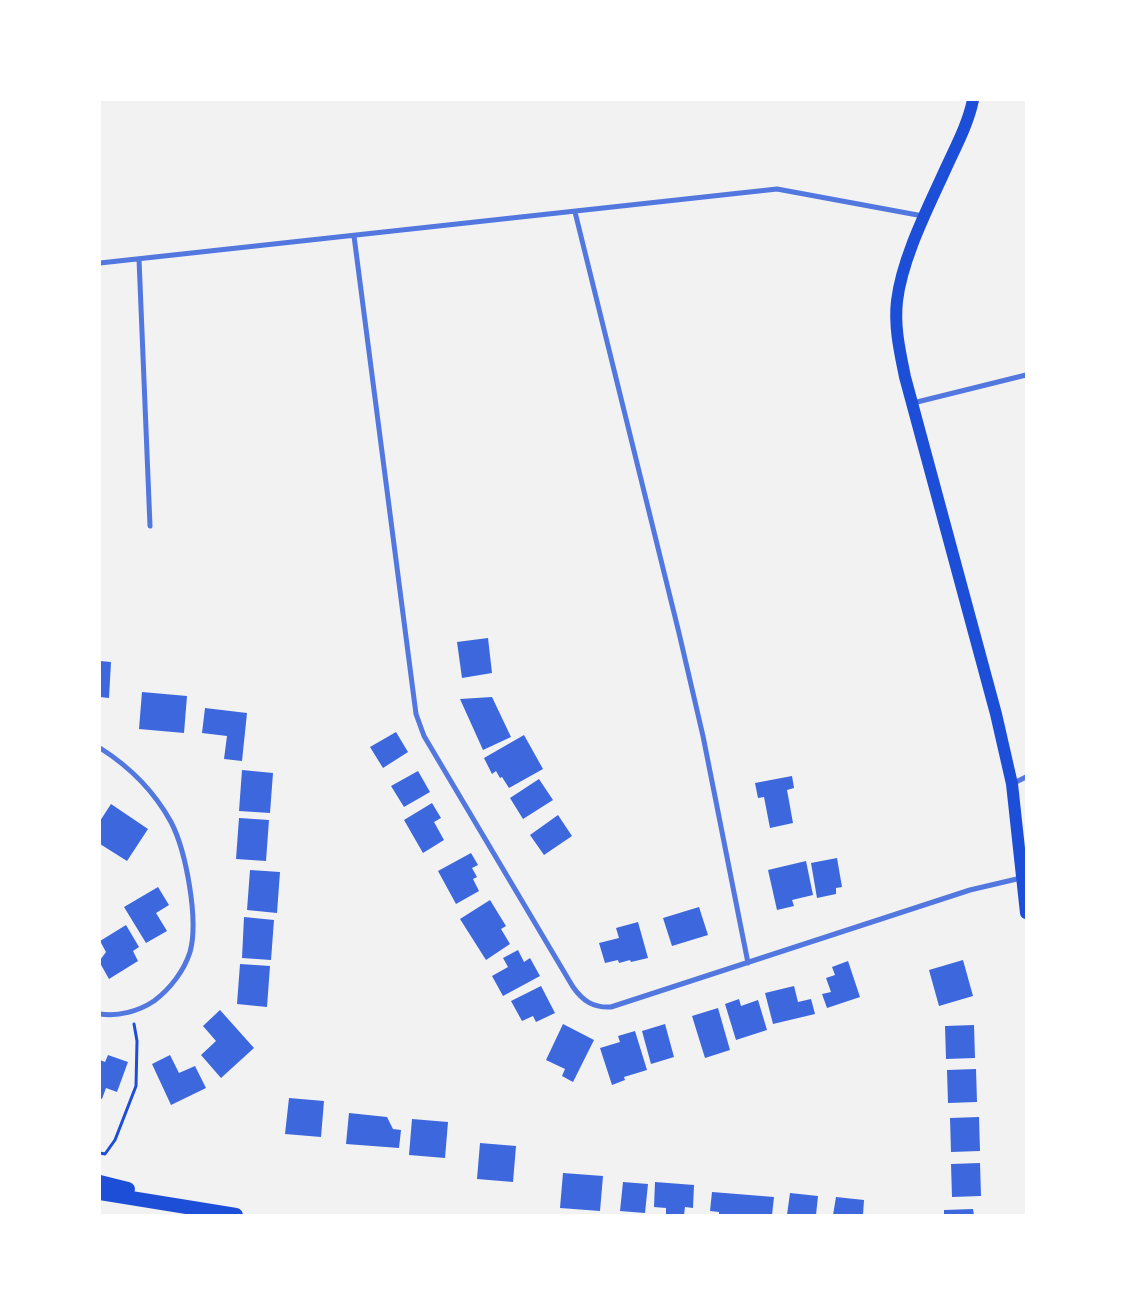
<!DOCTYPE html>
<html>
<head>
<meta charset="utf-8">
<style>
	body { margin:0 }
	#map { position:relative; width:1126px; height:1315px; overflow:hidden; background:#f2f2f2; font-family:Karla,sans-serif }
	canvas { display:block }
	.frame { position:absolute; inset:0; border:101px solid #fff; pointer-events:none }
</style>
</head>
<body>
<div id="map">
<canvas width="1126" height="1315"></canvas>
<div class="frame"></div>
</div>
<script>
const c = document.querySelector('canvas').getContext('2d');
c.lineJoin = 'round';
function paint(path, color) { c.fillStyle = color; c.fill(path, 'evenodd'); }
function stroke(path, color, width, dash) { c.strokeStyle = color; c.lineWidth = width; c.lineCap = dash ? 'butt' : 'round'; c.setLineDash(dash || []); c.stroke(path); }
paint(new Path2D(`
	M488,638l4,35 -30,5 -5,-36z
	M100,661l11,1 -2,36 -9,-1z
	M142,692l45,4 -3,37 -45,-4z
	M492,697l19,40 -28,13 -23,-51z
	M205,708l42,5 -5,48 -18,-2 3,-23 -25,-3z
	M396,732l12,20 -25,16 -13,-21z
	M524,735l19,34 -34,19 -7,-11 -2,1 -4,-7 -4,3 -8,-16z
	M242,770l31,3 -3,40 -31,-2z
	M418,771l12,21 -26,15 -13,-21z
	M792,776l2,12 -7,2 6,33 -23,5 -6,-31 -6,1 -3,-15z
	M539,779l14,21 -30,19 -13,-21z
	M432,803l9,15 -7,4 10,18 -21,13 -19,-33z
	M111,804l37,25 -21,32 -27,-17v-23z
	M558,815l14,21 -28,19 -14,-20z
	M239,818l30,2 -3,41 -30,-2z
	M471,853l7,12 -6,3 5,9 -4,2 6,12 -23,13 -18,-33z
	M837,858l5,29 -6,1v6l-19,4 -6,-35z
	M806,861l7,34 -21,5 2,6 -17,4 -9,-40z
	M250,870l30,2 -3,41 -30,-3z
	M158,887l11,18 -13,8 11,18 -21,12 -22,-36z
	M490,900l16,26 -5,3 9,15 -24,16 -26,-41z
	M699,907l9,28 -36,11 -9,-28z
	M244,917l30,3 -3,40 -29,-2z
	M638,922l10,36 -17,4 -1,-2 -11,3 -1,-3 -13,3 -6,-20 20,-5 -3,-10z
	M126,925l13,22 -6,4 5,10 -29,18 -9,-16v-3l6,-8 -6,-11z
	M518,950l6,12 6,-4 10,18 -37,20 -11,-20 16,-9 -5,-9z
	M963,960l10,36 -34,10 -10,-36z
	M848,961l12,36 -33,11 -5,-14 9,-2 -5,-14 9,-3 -3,-8z
	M240,964l30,2 -3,41 -30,-3z
	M541,986l14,27 -19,9 -3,-6 -11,5 -11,-20z
	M794,986l4,16 13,-3 4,15 -42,10 -8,-31z
	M739,999l2,7 17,-6 9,30 -31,10 -11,-36z
	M718,1008l12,42 -25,8 -13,-42z
	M220,1010l34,38 -33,30 -20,-23 15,-14 -13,-15z
	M563,1024l31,16 -21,42 -11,-6 3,-7 -19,-9z
	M665,1024l9,33 -23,7 -9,-33z
	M974,1025l1,33 -29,1 -1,-33z
	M635,1031l12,39 -23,7 1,3 -13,5 -12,-37 20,-6 -2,-6z
	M108,1055l20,7 -11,30 -11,-4 -4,11 -2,-1v-38l5,2z
	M170,1055l9,18 16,-7 11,22 -35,17 -19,-41z
	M976,1069l1,33 -29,1 -1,-33z
	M289,1098l35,3 -3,36 -36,-3z
	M349,1113l38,4 6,12 8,1 -2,18 -53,-4z
	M979,1117l1,34 -29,1 -1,-34z
	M412,1119l36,3 -3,36 -36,-3z
	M480,1143l36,3 -3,36 -36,-3z
	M980,1163l1,33 -29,1 -1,-33z
	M563,1173l40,3 -3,35 -40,-3z
	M623,1182l25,2 -3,29 -25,-2z
	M655,1182l39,3 -1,23 -8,-1 -1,8h-18v-7l-12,-1z
	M712,1192l62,5 -2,18h-53v-3l-9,-1z
	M790,1193l28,3 -2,19h-29z
	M836,1197l28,3 -1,15h-30z
	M973,1209l1,6h-30v-5z`), '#3d67dc');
stroke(new Path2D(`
	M100,1153l5,1 10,-14 21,-54 1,-45 -3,-17`), '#1d4ed8', 3);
stroke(new Path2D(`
	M575,212l104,421 24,103 45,227
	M354,236l62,478 8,22 149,251c10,14 20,21 38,20l359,-117 51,-12
	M139,259l11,267
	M100,263l677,-74 146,27
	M913,403l113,-28
	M100,748c30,19 54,43 71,74 15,29 28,98 19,130 -6,19 -20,37 -36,49 -15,10 -36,16 -54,13
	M1012,784l14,-7`), '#5277de', 5);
stroke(new Path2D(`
	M973,100c-5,24 -17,46 -27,68 -18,40 -44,90 -49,133 -3,26 3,51 8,76l91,337 16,70 14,129`), '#1d4ed8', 12);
stroke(new Path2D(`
	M100,1182l28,7
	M100,1193l136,22`), '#1d4ed8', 14);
</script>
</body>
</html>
